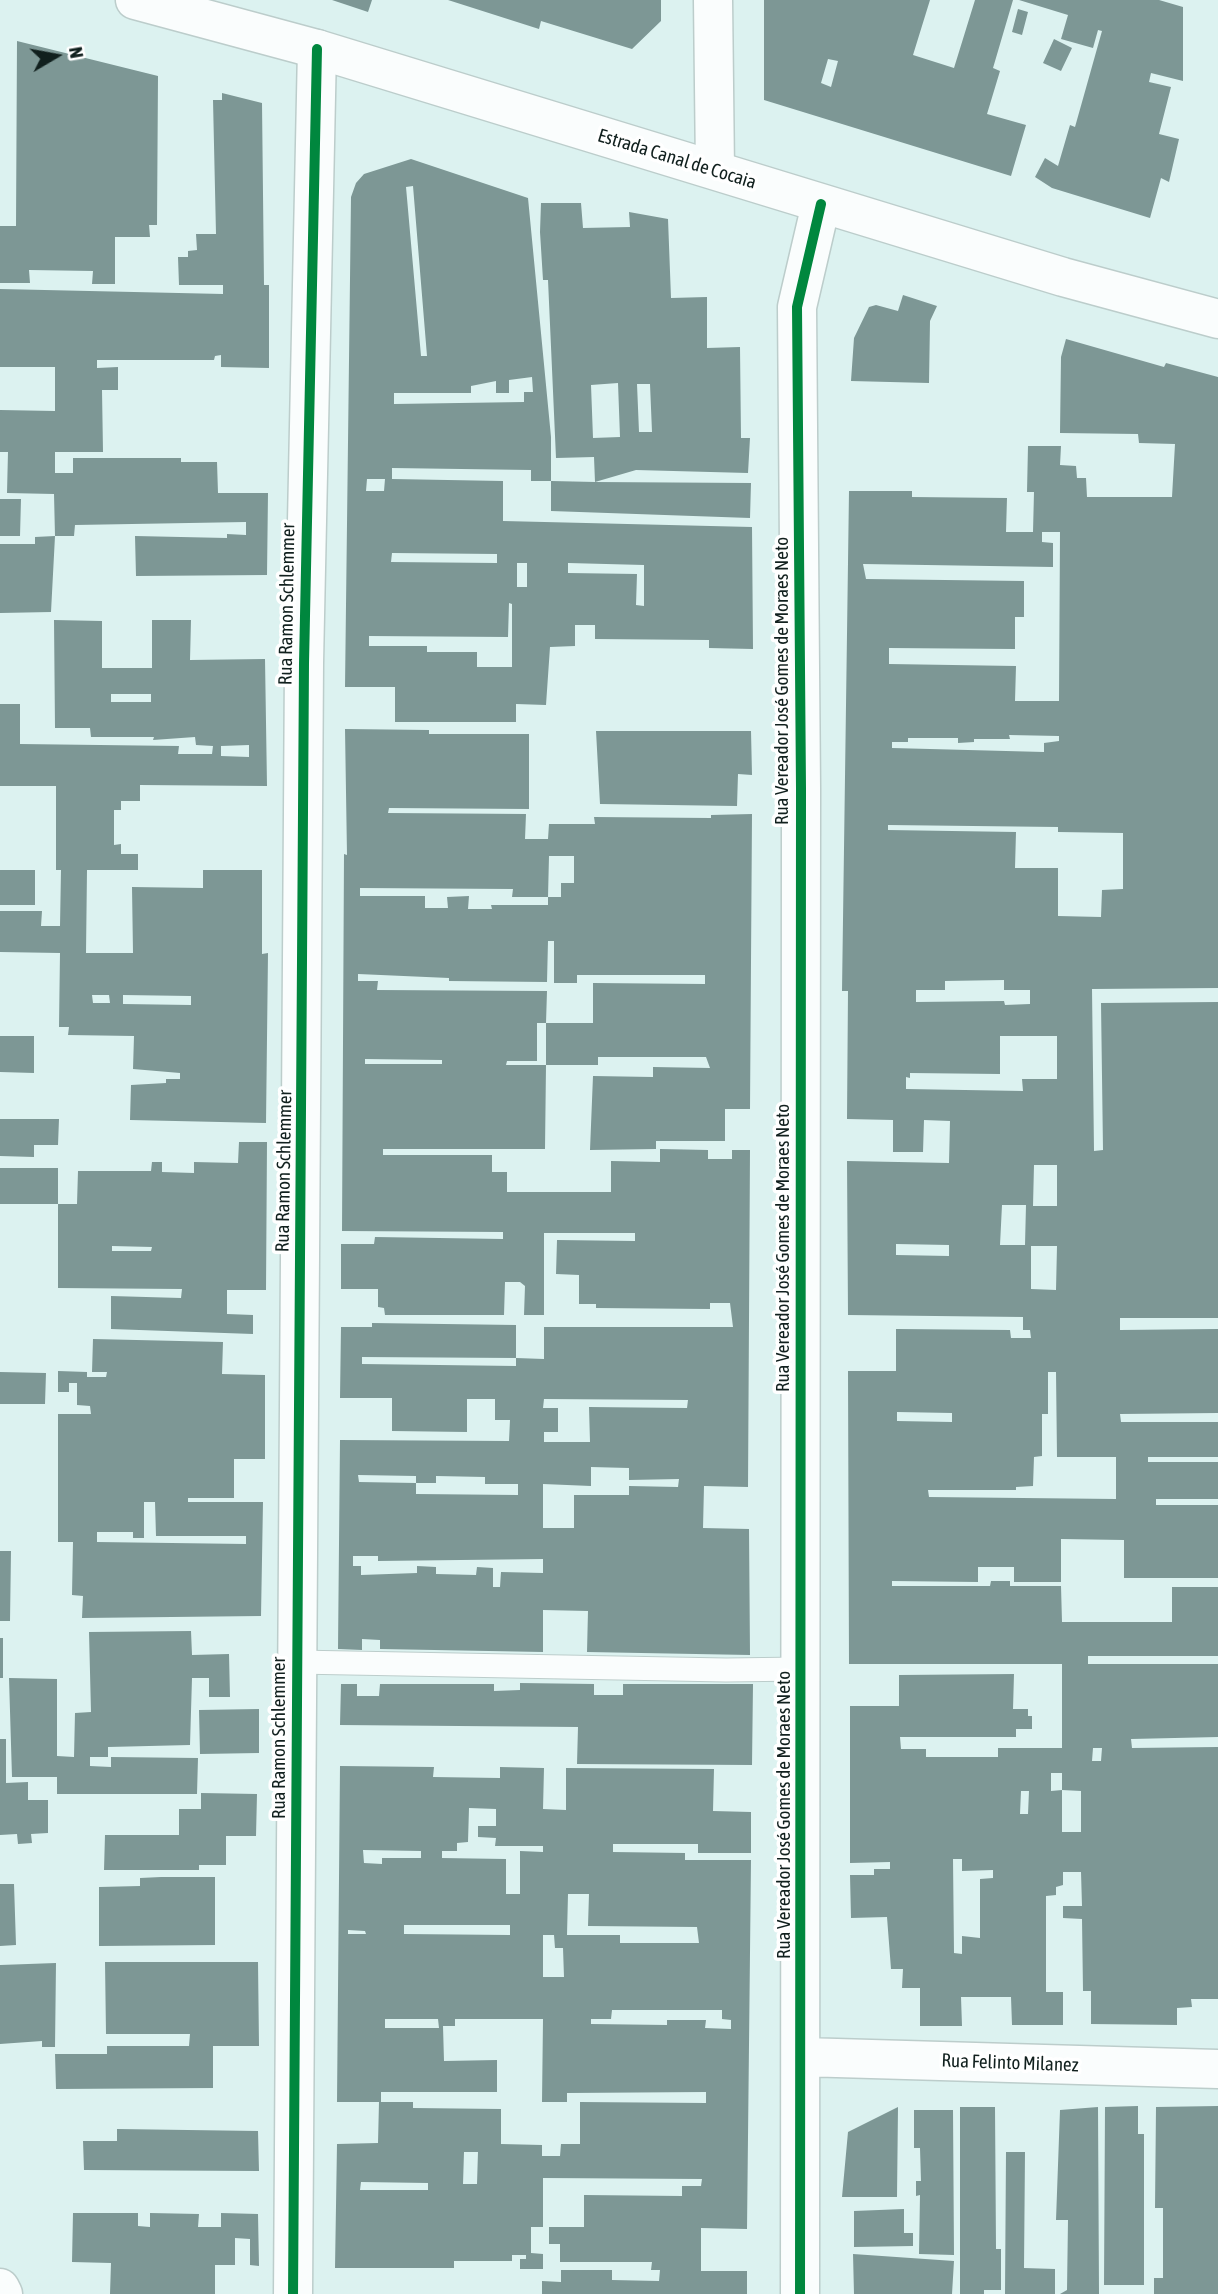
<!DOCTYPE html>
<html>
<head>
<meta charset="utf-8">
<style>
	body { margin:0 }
	#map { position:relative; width:1218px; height:2294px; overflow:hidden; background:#dcf2f0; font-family:"Asap Condensed",sans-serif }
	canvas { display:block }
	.north { position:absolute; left:21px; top:21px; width:70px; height:70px; -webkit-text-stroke:5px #fff; paint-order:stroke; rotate:80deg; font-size:19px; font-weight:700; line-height:28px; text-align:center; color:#11201e }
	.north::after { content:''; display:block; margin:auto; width:24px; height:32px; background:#11201e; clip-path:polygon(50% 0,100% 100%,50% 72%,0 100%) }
</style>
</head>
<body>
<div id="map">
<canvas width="1218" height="2294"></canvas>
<div class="north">N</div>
</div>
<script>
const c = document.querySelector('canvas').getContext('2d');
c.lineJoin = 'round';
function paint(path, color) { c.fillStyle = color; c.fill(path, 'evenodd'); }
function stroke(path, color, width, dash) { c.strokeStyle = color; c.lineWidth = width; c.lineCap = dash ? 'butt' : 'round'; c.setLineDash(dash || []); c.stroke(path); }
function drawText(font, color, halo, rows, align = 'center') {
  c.font = font + ' "Asap Condensed",sans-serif'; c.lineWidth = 7; c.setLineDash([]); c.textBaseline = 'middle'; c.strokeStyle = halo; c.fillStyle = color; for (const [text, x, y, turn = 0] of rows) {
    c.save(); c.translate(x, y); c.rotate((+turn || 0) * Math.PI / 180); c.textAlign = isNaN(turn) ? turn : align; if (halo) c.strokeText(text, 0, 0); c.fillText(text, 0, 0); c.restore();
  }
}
paint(new Path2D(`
	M332,0h40l-4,12z
	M448,0h213v21l-29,28 -91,-28 -2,8z
	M764,0h166l-17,55 41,13 21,-68h38l-20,68 7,3 -13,43 39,11 -15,51 -247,-76zM828,59l10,2 -7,26 -10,-4z
	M1019,0h140l24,7v74l-32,-8 -2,9 22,5 -12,47 20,5 -10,43 -8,-4 -11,40 -98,-30 -17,-11 10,-19 13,8 12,-41 5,2 27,-96 -4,-1 -5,18 -32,-9 7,-24z
	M1018,9l10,3 -6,23 -10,-3z
	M1054,39l18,9 -11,23 -18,-8z
	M17,41l141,35 -1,149h-8l1,12h-35v47h-23l1,-13 -64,-1 1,13h-30v-57h16z
	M222,93l40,10 2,182h5v83l-48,-1v-12l-6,1 -1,4h-117v8l21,-1v23h-16l1,62h-48v21h18v-15h108v4h36l1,31h50l-1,82 -131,1 -1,-40 92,2v-4l19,1v-13l-171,3 -1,11h-19l-1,-42 -47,-1 1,-41h-8v-42l55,1v-44h-55v-78l223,5v-9h-44l-1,-28h10v-6l9,-1 -1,-16h20l-3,-134h9z
	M411,159l117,39 23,239v44h-20v-11l-139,-2v11l111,2v40l249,6 1,122 -44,-1v-8l-114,-1v-14h-20v21l-25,1 -4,58 -30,-1v18h-121v-35h-50l6,-490 5,-14 8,-9zM413,186l14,170h-6l-15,-169zM532,377l1,15h-9v10l-130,2v-11h77v-7l25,-5v12h13v-13zM367,479h18l-1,12h-18zM392,553l105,1v9l-106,-1zM517,563h10v24h-10zM568,563l76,2v41l-8,-1 1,-31 -69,-1zM509,603l3,1v63h-35v-15h-50v-6h-58v-10l139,1z
	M541,203h40l2,25 47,-1 -1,-15 39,7 3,79 36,-1v51l33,-1 1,91h9l-2,35 -112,-3 -41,12 156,1 -1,35 -199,-7v-30l44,1 -1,-25 -38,1 -8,-178h-5l-3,-48zM618,383l2,54 -27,1 -2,-53zM637,384h13l2,48h-13z
	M903,295l34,11 -7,15 -1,62 -78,-2 3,-43 15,-31 7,-2 22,6z
	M1066,339l98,28 2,-4 52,14v611l-126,1 2,162 9,-1 -2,-147 117,-1v316h-98v12l98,-1v84l-98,1 1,8h97v35h-70v5h70v37h-62v6h62v73h-94v-38l-63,-1v43h-47v-15h-36v15l-86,-1v5h98l1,-5h19v5h51l1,36h110v-35h46v69h-130v8h130v73l-87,2 1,9 86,-1v252h-27l1,8 -15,1v17l-86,-1v-33h-8l-1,-72 -19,-1v-12h19l-1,-34h-18v13l-7,2v8l-10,1v96h17v33h-51l-1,-28h-50l1,29h-42v-38h-18l1,-19h-12l-4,-52 -36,1 -1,-43h24v-6h16v-7l-40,1v-157h49v-31l115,-1 -1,35h15v7h4v13h-16v8h-116l1,12h25v8h72v-9h64v-84h-213l-1,-293h48v-42l114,1 1,8h20l-1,-8h-7v-13l-175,-2 -1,-154 102,2 1,-42 -26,-1 -1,32h-30v-32l-46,-1 1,-128h-6l7,-500h63v6l95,1 -1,34h27l1,-40h-7l1,-46h33l-1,19 16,1 1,12h9l1,19h85l3,-53 -36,-1 -1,-9 -78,-1 1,-76zM1042,532h18l-1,169h-44l1,-35 -127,-2v-16l126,1v-32h9v-36l-158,-2 -3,-15 190,3v-24l-11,-1zM1009,735l50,1v5l-15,2v9l-152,-4v-6h16v-4h50v5l16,-1v-3h36zM888,825l170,2v5l65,1v56l-21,1 -1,27 -43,-1v-48h-43l1,-36 -128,-2zM1004,980v10h26v14l-25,1 -1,-4 -88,1v-12h29v-9zM1000,1036h57v43h-35l1,12 -117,-2v-12l4,1v-5l90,1zM1034,1165h23v41h-24zM1002,1205h24l-1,40h-25zM896,1244l53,1v11l-53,-1zM1031,1246h26l-1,44 -25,-1zM1048,1372h8l1,85h59v42l-187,-2 -1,-7h88v-3l17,-1 1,-29 8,-1v-42h6zM897,1412l55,1v9l-55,-1zM1093,1748h9l-1,13h-9zM1051,1773h11v17l19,1v41h-19v-42l-11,1zM1021,1791h8l-1,23h-8zM953,1859h9v12l31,-1v8l-13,1v59l-18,-2v18l-8,-1z
	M0,499h21l-1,37h-20z
	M55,536l-4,76 -51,1v-69h35v-7z
	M54,620l48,1v47h50v-48h39l-1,40 75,-1 2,127 -127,-1v16h-19v9h-7v35l7,-1v10h17v16h-51l-1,83h47l-1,-66 71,1v-18h59v84l6,-1 -2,170 -136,-3 1,-35 35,-2v-4h14v-6l-47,-4 1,-33 -66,-1 1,-8h-10l1,-74 -60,-1v-41h42l-1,15h19l1,-56h-5v-84h-56v-82h20v40l159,2 -1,8h34l1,-8 -17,-1 -1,-8 -42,3 1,-3h-63l-1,-9h-35zM111,694h40v8h-40zM249,745v12l-28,-1v-10zM92,995h17l1,8h-17zM123,995l68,1v9l-68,-1z
	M345,729l84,1v4h100v75l-140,-1 -1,5 138,1 -1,25h23l1,-15h46l-1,-7 117,1v-3l41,-1 -2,295h-25v32h-69v8l-66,1 3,-74 60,1v-10l57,1 -4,-11h-108v8h-52v-42h47v-40l112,1v-9h-128v8h-23v-42h-6l-1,41 -98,-1v-3l-91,-4v7h20l-1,9 170,1 -1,32h-9v38h-30l-1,4h40l-1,84h-162v6h109v17h15v20h104v-31l49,1v-13l48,1v9h24v-9h18l-2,337 -44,-1 -1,42 46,1 1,126 -163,-3 1,-41 -45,-1v42l-163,-3v-9l-18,-1v11l-24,-1 2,-209 169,1 1,-21h-15v-21h-28v33l-75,-1v-33h-52l1,-71h31v-4l144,2v33l28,1v-32h189l-3,-24h-20v6l-114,-1v-4h-17v-29l-23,-1 1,-34 78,1v-8h-91v82h-20l1,-29 -5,-4h-15l-1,33h-119l-1,-7 -6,-1v-18h-37v-45h33l1,-7 128,2v-7l-161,-1 2,-377 3,1zM549,856h25v27h-13v14h-13zM360,888l153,1 -1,8h36v8h-57l1,4h-24l1,-13 -22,1 1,11h-23v-12h-65zM365,1059l77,1v4h-77zM362,1357l154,1v8l-154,-2zM544,1399l144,1 -1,8 -98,-1 1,35h-46v-10h14v-24h-15zM591,1467l38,1v12l50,-1 -1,8 -49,-1v9h-55v33h-31v-44l48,2zM358,1475l58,1v7l-57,-1zM436,1476l49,1v7h33v11l-102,-1v-11h20zM353,1556h25v5l165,-2v14l-42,-1 -1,15h-7v-19l-16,-1 -1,8 -40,-1v-7l-19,-1v7l-56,2v-9h-8z
	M596,731h155l1,44 -14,-1 -1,32 -137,-2z
	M0,870h35v35h-35z
	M0,1036h34v37l-34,-1z
	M0,1119h59l-1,26h-24v12l-34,-1z
	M239,1142h28l-1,148h-39v24l26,1v19l-142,-5v-33l70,2 1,-9 -124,-1v-84h19l1,-33h73l1,-9h10v10l32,1v-11l44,1zM112,1246l40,1 -1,4h-39z
	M0,1168h58v36h-58z
	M93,1339l130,3 -1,32 43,1v84h-31v39h-46v4h75l-2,114 -179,2 1,-22 -11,-1 1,-53h-15v-128h33l-1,-8 -13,-1v-22h-8v9h-11v-21l29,1v5h19l1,-5h-15zM144,1502h11l1,34h90v8l-149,-2v-10h36v6h11z
	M0,1372l46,1 -1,31h-45z
	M0,1551h11l-1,70h-10z
	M191,1631l1,24 37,-1 1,43h-21v-19h-17l-2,67 -82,2v10h-18v9l21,1v-10l87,1 -1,36h-140v-17h-45l-3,-99 48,1v77l17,1 1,-44 16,-1 -2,-80z
	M0,1638h3v40h-3z
	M520,1683l74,1v11h29v-11h130l-1,81 -175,-1 1,-37 -238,-2 1,-41h16v12h22l1,-12h114v7l26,-1z
	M259,1709v44l-59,1 -1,-44z
	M0,1739h6v44l22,-1v18h20v33l-17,1 1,9 -14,1 -1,-10 -17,1z
	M340,1766l94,1 -1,10 67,1v-11l44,1 -1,41 23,1v-42l148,1 -1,42 38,1v41h-53v-9h-85v8l72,1v7h66l-4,369 -46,-1v43h46v23h-205v-13l19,1v-12h51v10l47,1 1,-11h-9l1,-8h-92v-18h-11v-17h35v-32l98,1v-10h19l1,-7 -159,-1v49h-12v26l12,1v15h-23v-10h6v-4h-14v6h-58v7h-119l2,-124 41,-1 1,-41h-42zM469,1808l27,1v17h-18v11l18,1 -1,8h48v6l-23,-1v43h-14v-35l-64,-1v-7h15v-8l11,-1zM363,1850l58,1v7h-39v6l-18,-1zM568,1894h21l-1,32 109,1 2,16h-79v-8h-53zM404,1925h106v10l-106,-1zM348,1930l17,1 1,3h-18zM543,1935h11l1,13h8l1,29h-21zM612,2010h110v9l9,1v9l-26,-1 1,-8h-39v5l-76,-1v-5h20zM385,2019h53l1,9h-54zM455,2019h88l-1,83h25v-9l139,-1v11l-126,-1v42h-19l-1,12h-18v-11l-41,-1v-35l-88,-1v-6h-32v-10h116v-32l-53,1 -1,-35h12zM464,2152h14l-1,32h-14zM361,2182l67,1v7h-68z
	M201,1793l56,1 -1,42h-30v29h-27v5h-95l1,-35h74v-26h22z
	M161,1877h54v68l-116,1v-59l41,-1v-8z
	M0,1884h14l2,61 -16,1z
	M105,1962h153l1,84h-46v42l-157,1 -1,-35h52v-8h82l1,-12h-84z
	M56,1963l-1,84h-13v-6l-42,3v-79z
	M1138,2106v28h6v151h-40l1,-178z
	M1218,2106v188h-64v-16h9v-70h-8l1,-101z
	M898,2107l-1,90h-55l6,-65z
	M960,2107h35l1,142h5v41h-17v4h-24z
	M1098,2107l1,187h-39l7,-4 1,-70h-12l4,-110z
	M914,2110h39l1,145 -35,-1 1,-59 -4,1v-15h5l-1,-33h-6z
	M117,2129l141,2 1,40 -175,-1 -1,-29h34z
	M1006,2152h19l-1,116 31,1v25h-50z
	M904,2209v24h9v13l-59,1v-36z
	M73,2213h65v13l12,1v-14l49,1 -1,13h23v-14l37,1 1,52 -9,-1v-26l-15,-1v27h-20v29h-105l1,-31 -39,-1z
	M853,2254l101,7 -2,33h-98z`), '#7d9795');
const lane = new Path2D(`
	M296,1662l430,8 75,-1`);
const street = new Path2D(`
	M713,0l2,170
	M802,2057l416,12
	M0,2288l3,6
	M293,2294l11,-1631 13,-614
	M800,2294l1,-1506 -4,-481 24,-103`);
const secondary = new Path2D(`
	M135,0l182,49 746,228 155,42`);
stroke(lane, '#bccdcb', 25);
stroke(street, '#bccdcb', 41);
stroke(secondary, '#bccdcb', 41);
stroke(lane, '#fafdfd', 23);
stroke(street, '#fafdfd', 38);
stroke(secondary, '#fafdfd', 38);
stroke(new Path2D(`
	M293,2294l11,-1631 13,-614
	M800,2294l1,-1506 -4,-481 24,-103`), '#00873e', 10);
drawText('19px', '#11201e', '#fff', [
	["Estrada Canal de Cocaia",677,159,17],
	["Rua Ramon Schlemmer",287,604,-89],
	["Rua Vereador José Gomes de Moraes Neto",782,681,-90],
	["Rua Ramon Schlemmer",284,1171,-89],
	["Rua Vereador José Gomes de Moraes Neto",783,1248,-90],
	["Rua Ramon Schlemmer",279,1738,-90],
	["Rua Vereador José Gomes de Moraes Neto",784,1815,-90],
	["Rua Felinto Milanez",1010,2063,2]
]);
</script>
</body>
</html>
